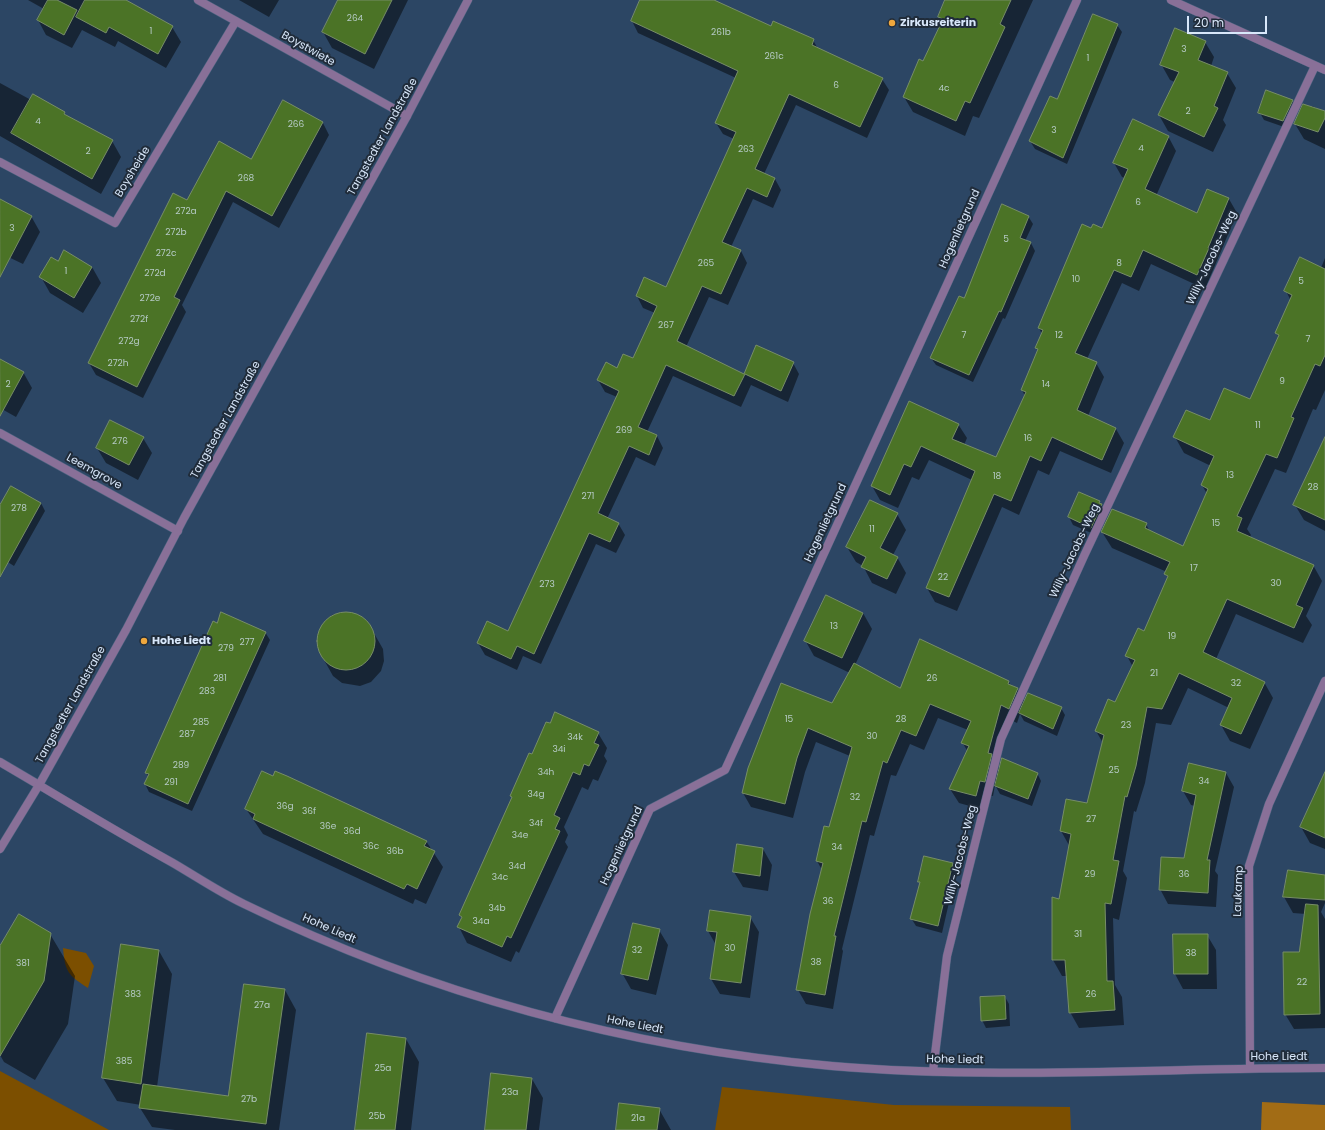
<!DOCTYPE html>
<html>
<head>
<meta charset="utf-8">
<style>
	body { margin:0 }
	#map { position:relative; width:1325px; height:1130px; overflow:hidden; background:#2c4664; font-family:Poppins,sans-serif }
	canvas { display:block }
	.scale { position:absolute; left:1187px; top:16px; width:80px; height:18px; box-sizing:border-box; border:2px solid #d8e7fa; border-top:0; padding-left:5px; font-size:12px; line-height:14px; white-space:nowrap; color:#d8e7fa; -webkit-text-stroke:3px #202c3a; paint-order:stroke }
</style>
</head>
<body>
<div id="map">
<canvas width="1325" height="1130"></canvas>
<div class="scale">20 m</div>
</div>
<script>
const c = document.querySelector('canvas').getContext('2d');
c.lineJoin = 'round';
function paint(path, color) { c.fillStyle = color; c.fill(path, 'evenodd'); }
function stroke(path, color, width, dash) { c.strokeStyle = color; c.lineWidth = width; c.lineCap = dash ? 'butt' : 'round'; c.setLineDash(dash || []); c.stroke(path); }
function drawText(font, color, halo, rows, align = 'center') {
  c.font = font + ' Poppins,sans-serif'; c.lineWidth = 4; c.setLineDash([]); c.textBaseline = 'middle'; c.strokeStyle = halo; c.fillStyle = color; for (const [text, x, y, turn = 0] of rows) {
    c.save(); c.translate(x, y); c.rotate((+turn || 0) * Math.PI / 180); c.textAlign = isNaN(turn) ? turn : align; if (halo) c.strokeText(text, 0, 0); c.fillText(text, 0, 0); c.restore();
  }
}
paint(new Path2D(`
	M63,948l23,5 8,13 -6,22c-20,-13 -23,-16 -25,-40z
	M0,1071l109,59h-109z
	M722,1087l172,18 176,2 1,23h-356z`), '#7c4f00');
paint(new Path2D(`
	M1262,1102l63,3v25h-64z`), '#a26c15');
paint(new Path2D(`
	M28,0h95l49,27 9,15 -15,26 -48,-27 -3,6 -33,-17 -10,18 -26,-13 -8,-15 6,-11z
	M239,0h40l-10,17z
	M339,0h69l-34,69 -42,-21 -9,-16z
	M642,0h69l60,28 42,12 5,9 64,30 7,11 -22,48 -71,-33 -32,69 11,5 6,11 -8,18 -20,-9 -22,48 10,4 6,12 -19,42 -19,-8 -23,50 58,28 13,-28 36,16 6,11 -11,28 -37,-17 -10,22 -68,-31 -26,56 10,4 6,12 -8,18 -19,-9 -29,62 11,4 7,12 -9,18 -20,-9 -55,120 -18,-8 -6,14 -32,-15 -7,-12 31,-11 108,-235 -12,-5 -7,-12 35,-20 22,-47 -12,-5 -6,-12 8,-18 21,10 68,-149 -11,-5 -7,-11 20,-45 -98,-45 -6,-12z
	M953,0h80l-54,118 -6,-2 -8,20 -52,-24 -9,-15 20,-35z
	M1117,25l5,7 -55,132 -32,-15 -5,-8 28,-40z
	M1205,42l9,15 -3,9 16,7 9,15 -13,32 3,5 -13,27 -45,-21 -9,-16 16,-33 -5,-2 -9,-16z
	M0,83l31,17 33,13 3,3 45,25 9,16 -20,37 -101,-58z
	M1292,101l5,7 -10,20 -23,-8 -4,-7z
	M284,102l39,21 6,12 -50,93 -46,-26 -51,103 4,7 -43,86 -47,-23 -7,-12 98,-162 64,-41z
	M1304,105l8,3v-2l13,6v37l-21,-10 -9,-15z
	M1168,136l8,15 -20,45 41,18 11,-23 21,8 8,14 -32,76 -54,-25 -12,27 -17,-8 -35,76 9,4 8,14 -16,39 28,13 8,14 -13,30 -51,-22 -11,24 -11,-5 -19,45 -17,-8 -45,104 -22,-9 -8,-14 45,-108 -43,-20 -10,20 -7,-3 -14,31 -18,-8 -8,-14 38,-84 48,22 9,14 -3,7 32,14 29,-63 -3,-6 16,-39 -2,-3 6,-14 -3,-6 53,-98 10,-1 23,-51 -3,-1 -8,-14z
	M0,200l31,16 9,16 -17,32 -23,-11z
	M1028,216l5,8 -8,17 6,2 4,8 -30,68 -2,-1 -30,64 -37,-17 -5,-7z
	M1325,258v132l-9,20 -3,-1 -27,64 -11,-4 -28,60 4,6 -1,2 63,28 9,16 -16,35 6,9 -9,18 -67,-29 -20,45 48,23 9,16 -23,51 -20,-8 -9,-16 8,-17 -41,-20 -17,37 -15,-2 -11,60 -9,29 -2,-1 -11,60 4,7 -8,42 -6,-2 2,67 7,12 2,28 -45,3 -9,-16 -3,-36h-5l-9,-16 7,-59 10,-54 -9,-16 27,-27 15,-61 -7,-12 20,-27 17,-37 -6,-11 18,-24 23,-53 -2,-5 1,-2 -55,-24 -10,-16 44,-8 4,8 34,15 23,-53 -5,-9 9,-19 -27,-13 -9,-16 35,-16 40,-21 29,-63 -3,-4 15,-32 -5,-10 35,-23z
	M58,263l34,4 9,16 -18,30 -33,-20 -9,-16z
	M0,360l23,12 9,16 -16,29 -16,-9z
	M143,438l9,15 -14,27 -32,-17 -9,-15z
	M1325,471v60l-21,-11 -9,-15z
	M1099,502l7,10 -10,23 -23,-10 -4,-8z
	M41,503l4,8 -31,55 -14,-9v-50z
	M897,514l9,16 -13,25 4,2 9,16 -10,21 -24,-11 -9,-17 -7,-4 -9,-15z
	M342,612l17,4 8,5 16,28 1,12 -3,10 -10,11 -11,4 -18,-3 -9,-7 -15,-27 -1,-10 5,-14 10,-10z
	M863,613l9,16 -17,36 45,25 109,-8 2,5 6,2 8,13 36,6 4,7 -8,21 -33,-15 -4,-7 -3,9 -8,-4 -12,46 3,6 37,2 4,8 -9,25 -32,-12 -5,-9 -2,11 -5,-1 -4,15 -25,-7 -9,-14 18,-37 -6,-10 6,-12 -30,-12 -14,32 -14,-6 -14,32 -5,-1 -17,61 -4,-1 -28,114 1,2 -10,58 -27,-5 -8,-14 24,-120 -5,-9 13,-33 20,-72 -34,-14 -11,30 -12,46 -42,-11 -8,-14 6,-25 84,-64 17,-31 -36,-17 -9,-16z
	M217,624l48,8 5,8 -78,171 -43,-19 -4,-8 4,-7 -3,-4z
	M598,733l9,15 -3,8 3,5 -9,20 -5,-2 -5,11 -6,-3 -18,40 4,8 -3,7 3,5 -49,106 -3,-2 -5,11 -44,-19 -8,-16 3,-8 -2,-4 53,-116 -2,-3 21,-41z
	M1226,773l8,14 -19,84 3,4 -2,32 -48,-3 -8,-15 25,-30 10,-53 -4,-1 -8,-14z
	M274,777l152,64 17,26 -17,37 -11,-5 -2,5 -150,-70 -17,-25z
	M1325,800v49l-15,-6 -9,-16z
	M763,849l9,16 -4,26 -25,-4 -9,-15z
	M952,864l4,8 -14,61 -26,-7 -5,-8 9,-33 -1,-3z
	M1288,871l37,11v21l-4,9 4,7v109l-31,1 -9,-15 15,-61 6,-39 -13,-1 -9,-16z
	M750,917l9,15 -9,66 -30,-4 -9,-15 5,-34 -8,-14z
	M659,930l9,15 -12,50 -25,-6 -9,-16z
	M50,934l25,42 -7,48 -33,56 -31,-18 -4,-7v-107z
	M1207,935l9,15 1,39h-34l-8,-15z
	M159,951l13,23 -15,113 72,10 56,-107 11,20 -17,120h-104l-23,-3 -12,-19 1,-3 -24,-4 -14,-23z
	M1005,997l4,7 1,22 -24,2 -4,-8z
	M406,1039l13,23 -8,68h-55z
	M532,1079l11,19 -4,32h-54z
	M659,1109l12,21h-54z`), '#0007');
const building = new Path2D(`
	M48,0h9l20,10 -13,25 -27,-15z
	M85,0h41l47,26 -15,28 -49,-27 -3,6 -30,-16z
	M338,0h54l-27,54 -43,-22z
	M640,0h74l57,26 2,-5 41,18 -2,6 71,33 -23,49 -71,-33 -34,75 20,9 -8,19 -20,-9 -25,54 19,8 -20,44 -19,-8 -25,55 67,33 12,-29 38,17 -13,29 -36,-17 -11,22 -68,-31 -28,62 19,8 -8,20 -20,-9 -31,67 21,10 -9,19 -21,-9 -55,121 -17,-8 -6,13 -34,-16 10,-22 21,10 111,-240 -22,-11 9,-18 11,6 6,-14 10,4 24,-52 -21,-10 8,-19 22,10 70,-155 -21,-9 23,-52 -107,-50z
	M945,0h66l-11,24 5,3 -11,24 -24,52 -5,-2 -9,20 -53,-24 16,-38 4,2 20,-42 -5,-2z
	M1093,14l25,10 -55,134 -34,-17 21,-45 7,3z
	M1175,28l31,13 -8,19 30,12 -14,34 4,2 -14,29 -46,-22 21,-43 -19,-7z
	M1266,90l27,10 -10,21 -25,-8z
	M33,94l32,18 -1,2 49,26 -21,39 -81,-46z
	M283,100l40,22 -51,94 -46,-25 -52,106 6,3 -43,87 -49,-24 85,-170 14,7 32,-59 32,18z
	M1303,104l22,7v7l-7,14 -24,-8z
	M1133,119l36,17 -24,53 52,24 10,-24 22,9 -21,50h1l-12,27 -54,-25 -12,27 -17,-7 -39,83 22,9 -20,48 39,18 -14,32 -50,-23 -11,24 -11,-5 -19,45 -17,-7 -45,103 -23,-9 49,-117 -54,-25 -10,21 -7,-3 -14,31 -19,-9 38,-85 50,23 -7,15 44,18 30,-65 -5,-2 17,-41 -3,-1 8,-18 -5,-2 44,-104 9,4 2,-4 9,4 26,-59 -15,-6z
	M0,199l32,17 -32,61z
	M1002,204l27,12 -9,22 11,4 -30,70 -2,-1 -30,64 -39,-17 29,-62 5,2z
	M64,250l28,17 -18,31 -35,-21 12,-20 7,4z
	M1300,257l25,12v86l-5,11 -5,-2 -24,53 3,1 -17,40 -11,-4 -29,62 5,2 -5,13 77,34 -18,40 7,3 -9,20 -67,-29 -24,53 62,30 -24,52 -21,-9 12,-27 -53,-25 -17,36 -15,-2 -11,59 -9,31 -2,-1 -12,64 6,1 -8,43 -6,-1 2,78h6l2,29 -46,3 -4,-53h-13v-63l7,2 12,-65 -11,-3 6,-32 21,4 17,-68 -9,-4 13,-32 7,3 20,-42 -10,-4 13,-28 6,3 24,-55 -4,-2 6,-12 -69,-30 11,-23 35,14 -2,5 38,18 25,-57 -7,-4 13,-29 -41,-19 13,-27 24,10 14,-32 26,11 29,-64 -4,-2 17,-38 -8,-4z
	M0,359l24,13 -24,44z
	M110,420l34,17 -15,28 -33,-17z
	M1325,437v83l-32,-15z
	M11,486l30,17 -41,74v-72z
	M1079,492l21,9 -1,2 3,1 -11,24 -23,-11z
	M870,500l28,13 -18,35 18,9 -11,22 -26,-12 5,-10 -20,-10z
	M826,595l37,18 -21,45 -38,-17z
	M317 641a29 29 0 1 1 58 0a29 29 0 1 1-58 0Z
	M221,612l45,20 -78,172 -44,-20 5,-10 -4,-1 68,-152 4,2z
	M920,639l89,42 -1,3 10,4 -9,21 -8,-4 -13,48 4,1 -7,28 -5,-1 -4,15 -27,-7 20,-43 -8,-3 10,-22 -41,-17 -14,32 -15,-6 -14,33 -4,-2 -17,61 -4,-1 -28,115h2l-11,59 -29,-5 14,-76 13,-51 -7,-2 8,-35 5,1 23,-80 -44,-19 -11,30 -12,46 -43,-11 6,-25 33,-85 51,20 22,-40 46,25z
	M1028,693l34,14 -9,22 -34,-16z
	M555,712l44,20 -5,11 5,2 -10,21 -5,-2 -4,11 -7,-3 -19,43 6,3 -5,11 5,2 -49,107 -4,-2 -5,11 -45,-20 5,-10 -3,-2 53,-118 -2,-1 19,-43 3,1 14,-32 4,1z
	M1002,758l36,15 -10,26 -33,-13z
	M1189,763l37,9 -19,88h3l-2,33 -49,-3 2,-33 23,1 12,-63 -14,-4z
	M262,771l11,5 2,-5 12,5 140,65 -3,5 11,5 -18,38 -10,-5 -3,5 -151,-70 2,-5 -10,-5z
	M1325,772v66l-25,-11z
	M737,844l26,4 -3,28 -27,-4z
	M924,856l29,7 -15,63 -28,-7 10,-37h-2z
	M1288,870l37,5v25l-42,-3z
	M1306,904l12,1 2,109 -36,1 -1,-63h16z
	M710,910l41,6 -10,67 -31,-4 7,-47 -10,-1z
	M19,914l32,19 -7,48 -44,75v-110z
	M633,923l27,6 -12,51 -27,-6z
	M1173,934h35v40h-34z
	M121,944l38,6 -18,134 -39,-6z
	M244,984l41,5 -19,135 -127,-16 4,-24 85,12z
	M1005,996l1,23 -25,2 -1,-24z
	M367,1033l39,5 -11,92h-40z
	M491,1073l41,5 -6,52h-41z
	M619,1103l41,5 -3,22h-41z`);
paint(building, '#4b7326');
stroke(building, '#778d67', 1);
const minor = new Path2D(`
	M198,0l209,116
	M1171,0l154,70
	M0,162l115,61 121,-202
	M0,433l178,98
	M0,762l39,23
	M555,1018l95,-209 75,-39 352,-770
	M1250,1068l-1,-202 20,-62 56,-123
	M933,1071l14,-115 54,-217 83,-183 231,-490`);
const tertiary = new Path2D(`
	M39,785c45,27 89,53 134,78 24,14 46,29 71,41 184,90 384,144 588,162 164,14 329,2 493,2
	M0,849l39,-64 87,-155 58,-112 223,-402 61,-116`);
stroke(minor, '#4b637f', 9);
stroke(tertiary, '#4b637f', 9);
stroke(minor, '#897098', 8);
stroke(tertiary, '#897098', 8);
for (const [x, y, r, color] of [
	[892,23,4,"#efa73d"],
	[144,641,4,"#efa73d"]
]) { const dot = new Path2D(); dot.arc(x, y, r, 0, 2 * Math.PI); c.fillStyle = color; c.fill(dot); stroke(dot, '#202c3a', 1.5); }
drawText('9px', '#b5cac5', null, [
	["264",355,19],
	["1",151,32],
	["261b",721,33],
	["3",1184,50],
	["261c",774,57],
	["1",1088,59],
	["6",836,86],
	["4c",944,89],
	["2",1188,112],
	["4",38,122],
	["266",296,125],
	["3",1054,131],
	["4",1141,149],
	["263",746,150],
	["2",88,152],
	["268",246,179],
	["6",1138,203],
	["272a",186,212],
	["3",12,229],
	["272b",176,233],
	["5",1006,240],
	["272c",166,254],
	["265",706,264],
	["8",1119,264],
	["1",66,272],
	["272d",155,274],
	["10",1076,280],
	["5",1301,282],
	["272e",150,299],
	["272f",139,320],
	["267",666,326],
	["7",964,336],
	["12",1059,336],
	["7",1308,340],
	["272g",129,342],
	["272h",118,364],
	["9",1282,382],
	["2",8,385],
	["14",1046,385],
	["11",1258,426],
	["269",624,431],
	["16",1028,439],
	["276",120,442],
	["13",1230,476],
	["18",997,477],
	["28",1313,488],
	["271",588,497],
	["278",19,509],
	["15",1216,524],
	["11",872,530],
	["17",1194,569],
	["22",943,578],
	["30",1276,584],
	["273",547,585],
	["13",834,627],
	["19",1172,637],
	["277",247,643],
	["279",226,649],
	["21",1154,674],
	["281",220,679],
	["26",932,679],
	["32",1236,684],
	["283",207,692],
	["15",789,720],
	["28",901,720],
	["285",201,723],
	["23",1126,726],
	["287",187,735],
	["30",872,737],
	["34k",575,738],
	["34i",559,750],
	["289",181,766],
	["25",1114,771],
	["34h",546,773],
	["34",1204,782],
	["291",171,783],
	["34g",536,795],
	["32",855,798],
	["36g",285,807],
	["36f",309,812],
	["27",1091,820],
	["34f",536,824],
	["36e",328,827],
	["36d",352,832],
	["34e",520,836],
	["36c",371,847],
	["34",837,848],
	["36b",395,852],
	["34d",517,867],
	["29",1090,875],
	["36",1184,875],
	["34c",500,878],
	["36",828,902],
	["34b",497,909],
	["34a",481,922],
	["31",1078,935],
	["30",730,949],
	["32",637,951],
	["38",1191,954],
	["38",816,963],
	["381",23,964],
	["22",1302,983],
	["383",133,995],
	["26",1091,995],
	["27a",262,1006],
	["385",124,1062],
	["25a",383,1069],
	["23a",510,1093],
	["27b",249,1100],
	["25b",377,1117],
	["21a",638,1119]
]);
drawText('bold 11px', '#d8e7fa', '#202c3a', [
	["Zirkusreiterin",900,23],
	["Hohe Liedt",152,641]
], 'left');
drawText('11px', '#d8e7fa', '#202c3a', [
	["Boystwiete",308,49,29],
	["Tangstedter Landstraße",383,137,-61],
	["Boysheide",133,172,-59],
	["Hogenlietgrund",960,229,-66],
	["Willy-Jacobs-Weg",1212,258,-65],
	["Tangstedter Landstraße",226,420,-61],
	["Leemgrove",94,472,29],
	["Hogenlietgrund",826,523,-65],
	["Willy-Jacobs-Weg",1075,551,-65],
	["Tangstedter Landstraße",71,705,-61],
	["Hogenlietgrund",622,846,-65],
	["Willy-Jacobs-Weg",961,855,-76],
	["Laukamp",1239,891,-88],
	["Hohe Liedt",329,929,24],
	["Hohe Liedt",635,1025,11],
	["Hohe Liedt",1279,1057],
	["Hohe Liedt",955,1060,1]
]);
</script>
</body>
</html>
